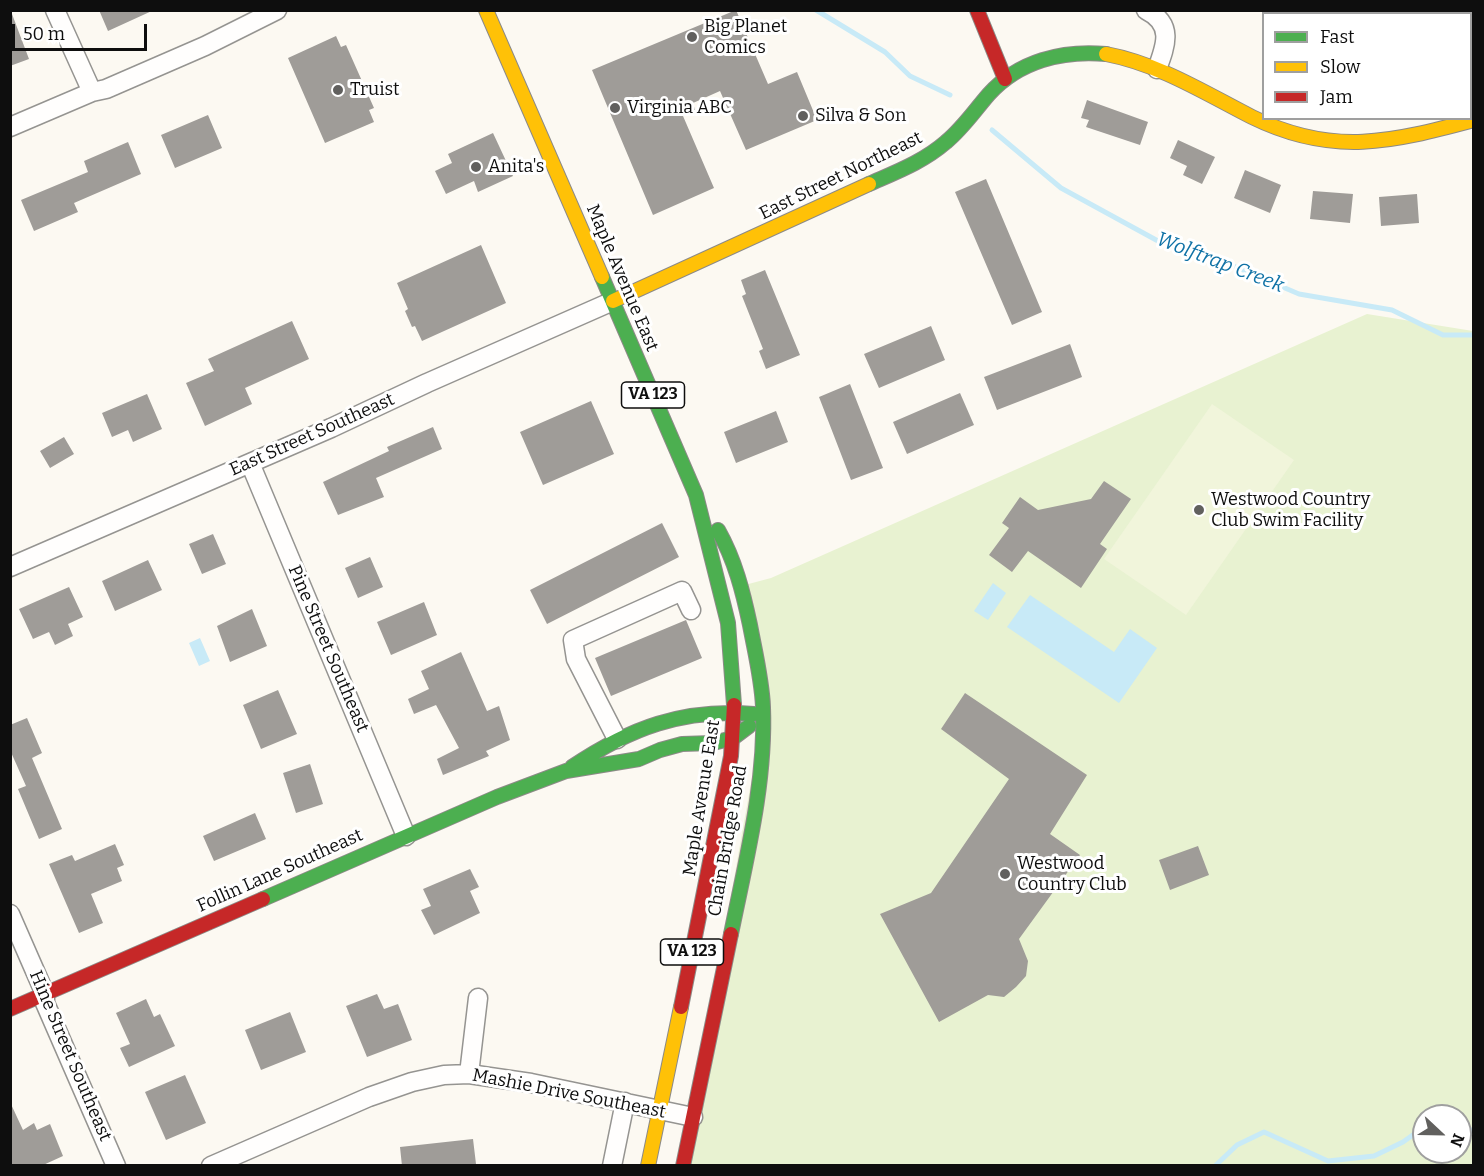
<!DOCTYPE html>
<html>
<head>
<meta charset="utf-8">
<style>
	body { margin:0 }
	#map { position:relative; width:1484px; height:1176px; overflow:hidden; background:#fcf9f2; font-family:Bitter,serif }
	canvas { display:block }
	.frame { position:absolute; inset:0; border:12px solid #0e0e0e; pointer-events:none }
	.legend { position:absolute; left:1262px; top:12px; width:210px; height:108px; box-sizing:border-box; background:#fff; border:2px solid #9f9f9f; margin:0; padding:8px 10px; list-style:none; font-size:18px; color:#0e0e0e }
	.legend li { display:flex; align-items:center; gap:12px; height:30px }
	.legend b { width:30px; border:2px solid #9f9f9f }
	.north { position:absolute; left:1412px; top:1104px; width:60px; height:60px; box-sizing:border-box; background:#fff; border:2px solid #9f9f9f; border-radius:50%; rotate:112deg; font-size:16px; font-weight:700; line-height:24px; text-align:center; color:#0e0e0e }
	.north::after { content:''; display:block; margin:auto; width:21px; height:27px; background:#61605e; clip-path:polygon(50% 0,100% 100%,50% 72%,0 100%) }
	.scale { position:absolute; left:12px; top:24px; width:135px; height:27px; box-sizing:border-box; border:3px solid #0e0e0e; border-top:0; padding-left:8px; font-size:18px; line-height:21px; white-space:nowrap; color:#0e0e0e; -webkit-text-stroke:4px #fff; paint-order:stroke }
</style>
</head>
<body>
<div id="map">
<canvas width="1484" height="1176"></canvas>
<div class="frame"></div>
<ul class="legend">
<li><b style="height:8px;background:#4caf50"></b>Fast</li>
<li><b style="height:8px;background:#ffc107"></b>Slow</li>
<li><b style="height:8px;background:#c62828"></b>Jam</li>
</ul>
<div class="north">N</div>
<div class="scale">50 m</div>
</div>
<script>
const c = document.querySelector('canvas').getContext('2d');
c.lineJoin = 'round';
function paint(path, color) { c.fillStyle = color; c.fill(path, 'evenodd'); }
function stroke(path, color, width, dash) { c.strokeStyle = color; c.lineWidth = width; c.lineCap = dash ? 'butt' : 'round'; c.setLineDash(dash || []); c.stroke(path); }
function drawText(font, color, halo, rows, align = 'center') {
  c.font = font + ' Bitter,serif'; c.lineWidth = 6; c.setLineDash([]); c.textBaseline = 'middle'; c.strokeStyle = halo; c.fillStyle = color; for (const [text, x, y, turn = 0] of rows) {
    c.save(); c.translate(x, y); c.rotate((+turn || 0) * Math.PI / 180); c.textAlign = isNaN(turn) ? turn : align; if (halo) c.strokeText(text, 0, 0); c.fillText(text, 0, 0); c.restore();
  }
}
paint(new Path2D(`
	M1367,314l106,17v834l-790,1 80,-451 -22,-129 30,-8zM1424,1116h36v36h-36z`), '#e8f2d1');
paint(new Path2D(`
	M1212,404l82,56 -108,155 -82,-56z`), '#f1f5db');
paint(new Path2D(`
	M993,583l13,10 -18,27 -14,-9z
	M1030,595l84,57 16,-23 27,19 -38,55 -112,-76z
	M200,638l10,23 -11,5 -10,-23z`), '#c8eaf7');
stroke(new Path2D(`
	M816,10l69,42 25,24 40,19
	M992,130l69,58 97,53 78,26 63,27 93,16 51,25h31
	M1460,1130h14
	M1215,1166l22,-21 27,-13 64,29 46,-5 29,-14 21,-15`), '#c8eaf7', 5);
paint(new Path2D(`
	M99,10h55l-46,21z
	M736,10l32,74 29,-12 20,48 -71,30 -26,-59 -27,12 2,7 -12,6 31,72 -61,27 -61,-145z
	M12,14l17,45 -19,7v-51z
	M336,36l5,11 5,-2 28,63 -5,2 5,12 -49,21 -37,-85z
	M1087,100l61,22 -8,23 -54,-18 3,-7 -8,-2z
	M208,115l14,33 -47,20 -14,-33z
	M493,133l20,43 -35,16 -4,-11 -28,13 -11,-23 17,-8 -4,-9z
	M1178,140l37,17 -13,27 -19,-9 4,-9 -17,-8z
	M128,142l13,32 -67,29 4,9 -44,19 -13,-31 67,-28 -4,-11z
	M1245,170l36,15 -11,28 -36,-15z
	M986,179l56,133 -30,13 -57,-133z
	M1313,191l40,3 -3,29 -40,-4z
	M1417,194l2,29 -38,3 -2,-29z
	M481,245l25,58 -84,38 -7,-15 -3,1 -7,-16 3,-2 -11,-26z
	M765,270l35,85 -34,14 -7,-18 4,-2 -21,-53 4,-2 -5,-14z
	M292,321l17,38 -64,29 7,16 -47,22 -19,-43 28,-12 -6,-12z
	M931,326l14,34 -66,28 -15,-34z
	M1070,344l12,33 -85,33 -13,-33z
	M850,384l33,84 -32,12 -32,-83z
	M960,393l14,32 -67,29 -14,-32z
	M147,394l15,35 -29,13 -5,-12 -16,7 -10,-24z
	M591,401l23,53 -71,31 -23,-53z
	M776,411l12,31 -52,21 -12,-31z
	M433,427l9,22 -66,29 8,19 -46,18 -15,-33 66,-31 -2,-4z
	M64,437l10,17 -24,14 -10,-17z
	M1104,481l27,18 -31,45 7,5 -26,39 -53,-37 -16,21 -23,-17 20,-27 -7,-5 18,-26 18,13 53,-11z
	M662,523l17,34 -132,67 -17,-34z
	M213,534l13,30 -24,10 -13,-30z
	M370,557l13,30 -25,11 -13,-30z
	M148,560l14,30 -47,21 -13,-30z
	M69,587l14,30 -15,7 5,12 -18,9 -6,-13 -16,7 -14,-30z
	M424,602l13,33 -46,20 -14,-33z
	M252,609l15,37 -37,16 -13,-36z
	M686,620l16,38 -91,38 -16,-38z
	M461,652l26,59 12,-5 11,34 -24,11 3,5 -46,19 -6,-16 22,-11 -23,-43 -22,9 -6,-15 21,-10 -8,-18z
	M278,690l19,44 -36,15 -18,-44z
	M965,693l122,82 -37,59 30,21 -61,84 9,22 -2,15 -10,11 -12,10 -16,-2 -49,27 -59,-108 51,-21 78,-114 -68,-50z
	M27,718l15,35 -10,5 30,71 -23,10 -21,-50 8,-3 -16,-36v-25z
	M310,764l13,40 -27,9 -13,-40z
	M255,813l11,26 -52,22 -11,-25z
	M115,844l9,21 -7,3 5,13 -31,13 12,29 -24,10 -30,-69 23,-9 3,6z
	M1198,846l11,29 -39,15 -11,-30z
	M470,869l9,18 -9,4 10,22 -46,22 -13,-25 10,-4 -8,-17z
	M377,994l7,15 14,-5 14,36 -45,17 -21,-51z
	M146,999l8,18 6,-3 15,32 -46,21 -9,-19 10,-4 -14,-31z
	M290,1012l16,40 -45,18 -16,-40z
	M185,1075l21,48 -40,17 -21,-48z
	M10,1102l13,28 11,-7 3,7 13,-6 13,32 -22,10h-31z
	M473,1139l3,25 -74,2 -2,-19z`), '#9f9c98');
const street = new Path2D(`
	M55,10l37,82
	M1146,10c28,14 20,35 11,59
	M1387,10l2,4
	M10,127l82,-35 14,-3 99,-43 72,-36
	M250,463l156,373
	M10,567l321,-139 96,-45 186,-82
	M617,739l-41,-80 -3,-19 109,-49 9,19
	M10,914l35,80v9l71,163
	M469,1074l9,-76
	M211,1166l158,-69 43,-15 32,-7 25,-1 62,9 162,34
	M612,1166l13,-64`);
const fast = new Path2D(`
	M869,184c27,-12 54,-22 77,-42 17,-14 29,-32 43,-48 30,-33 73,-44 117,-40
	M602,277l94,218 32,128 6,82
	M718,530c17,30 25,62 32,95 5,27 12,55 13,82 3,76 -17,153 -32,227
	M572,767c58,-39 111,-59 182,-53
	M263,899l234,-102 69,-26 73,-12 21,-9 22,-6 31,-1 20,-5 16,-12`);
const slow = new Path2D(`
	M486,10l116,267
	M1106,54c53,10 99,39 146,63 81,40 140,25 222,3
	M613,301l256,-117
	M648,1166l33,-159`);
const jam = new Path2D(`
	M977,10l28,69
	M681,1007l50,-251 3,-51
	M10,1009l253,-110
	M683,1166l48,-232`);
stroke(street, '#959491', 21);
stroke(fast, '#8c8a87', 16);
stroke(slow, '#8c8a87', 16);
stroke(jam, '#8c8a87', 16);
stroke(street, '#fffefd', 18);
stroke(fast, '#4caf50', 14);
stroke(slow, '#ffc107', 14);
stroke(jam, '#c62828', 14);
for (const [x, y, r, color] of [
	[692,37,6,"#61605e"],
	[338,90,6,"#61605e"],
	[615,108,6,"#61605e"],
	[803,116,6,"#61605e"],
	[476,167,6,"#61605e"],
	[1199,510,6,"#61605e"],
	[1005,874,6,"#61605e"]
]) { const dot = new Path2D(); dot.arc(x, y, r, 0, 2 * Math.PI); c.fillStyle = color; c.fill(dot); stroke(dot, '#fff', 2); }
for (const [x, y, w] of [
	[653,395,63],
	[692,952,63]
]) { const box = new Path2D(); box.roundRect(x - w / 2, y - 13, w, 26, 4.5); c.fillStyle = '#fff'; c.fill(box); stroke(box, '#0e0e0e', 1.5); }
drawText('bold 16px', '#0e0e0e', null, [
	["VA 123",653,395],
	["VA 123",692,952]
]);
drawText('18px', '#0e0e0e', '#fff', [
	["Big Planet",704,27],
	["Comics",704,48],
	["Truist",350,90],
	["Virginia ABC",627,108],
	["Silva & Son",815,116],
	["Anita's",488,167],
	["Westwood Country",1211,500],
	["Club Swim Facility",1211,521],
	["Westwood",1017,864],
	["Country Club",1017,885]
], 'left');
drawText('18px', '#0e0e0e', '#fff', [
	["East Street Northeast",841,176,-26],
	["Maple Avenue East",622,278,67],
	["East Street Southeast",312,435,-24],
	["Pine Street Southeast",328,649,67],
	["Maple Avenue East",702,798,-81],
	["Chain Bridge Road",728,841,-80],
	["Follin Lane Southeast",280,871,-24],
	["Hine Street Southeast",70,1056,67],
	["Mashie Drive Southeast",569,1094,11]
]);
drawText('italic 20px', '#1072a6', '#fff', [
	["Wolftrap Creek",1220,263,21]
]);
</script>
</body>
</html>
